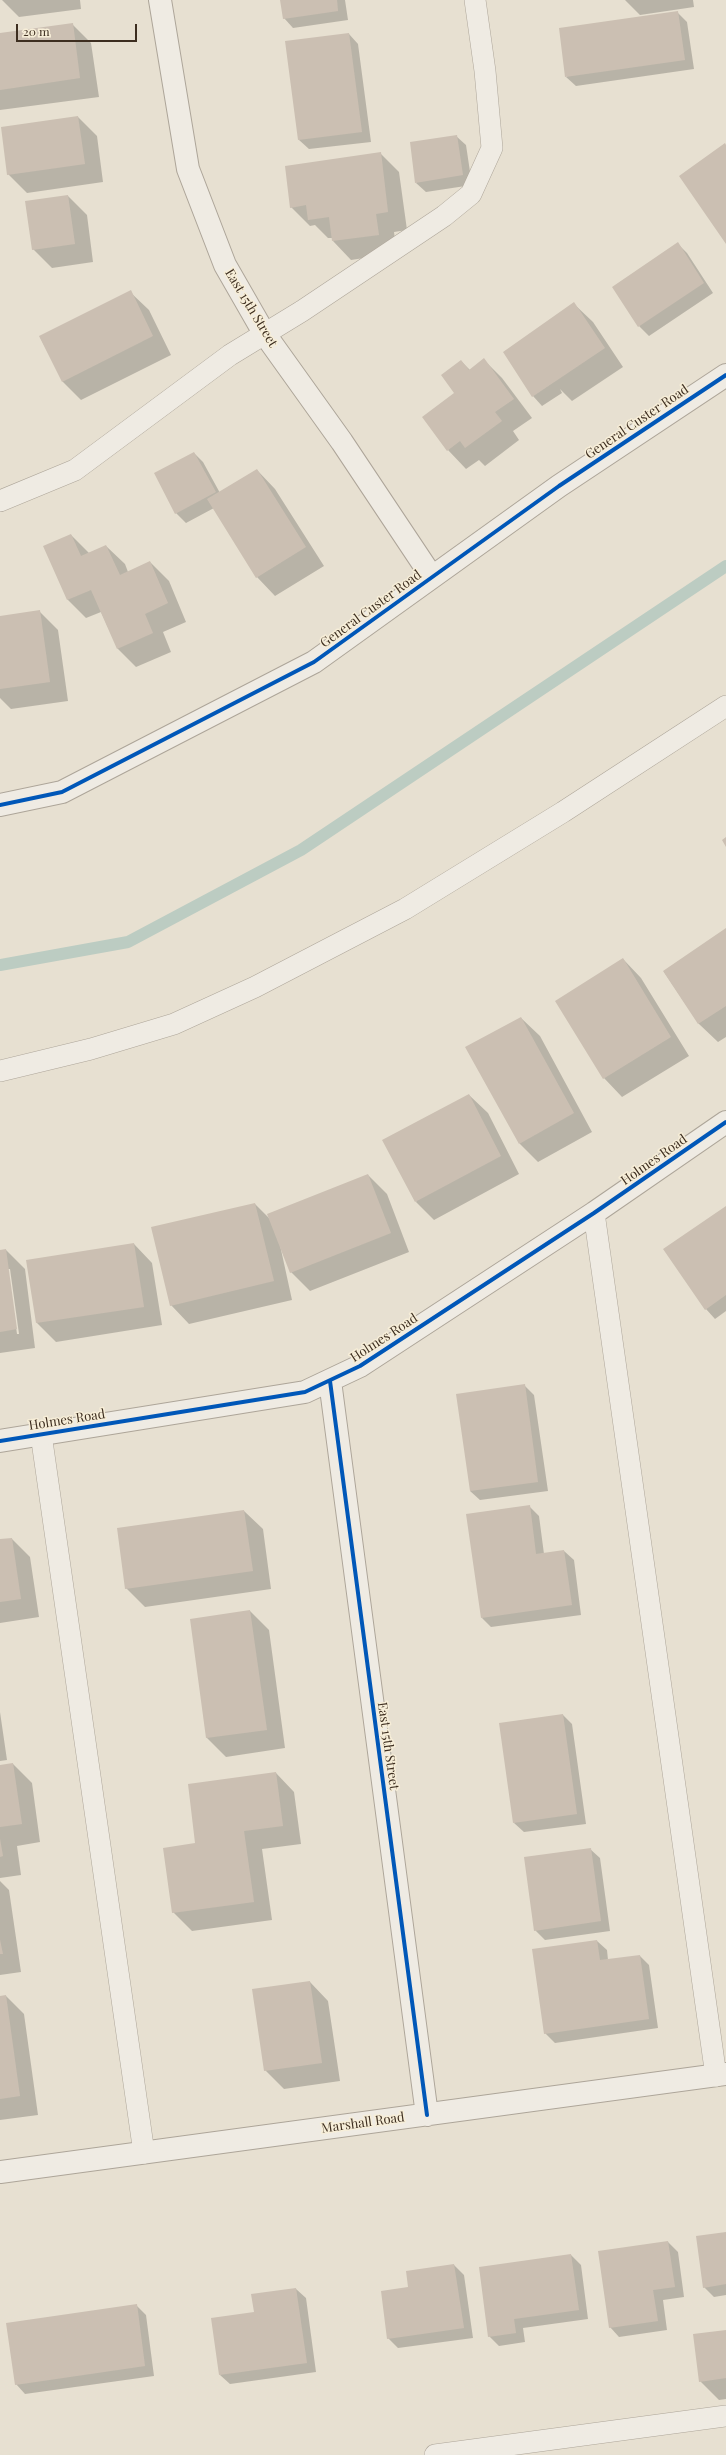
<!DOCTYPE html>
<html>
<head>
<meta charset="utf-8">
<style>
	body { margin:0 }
	#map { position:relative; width:726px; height:2455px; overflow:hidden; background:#e7e0d1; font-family:"Playfair Display",serif }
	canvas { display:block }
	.scale { position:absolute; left:16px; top:24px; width:121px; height:18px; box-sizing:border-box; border:2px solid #3d2e20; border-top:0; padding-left:5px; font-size:12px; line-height:14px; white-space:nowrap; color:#3d2e20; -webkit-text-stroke:3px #f7eed8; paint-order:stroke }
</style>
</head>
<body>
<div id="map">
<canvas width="726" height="2455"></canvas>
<div class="scale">20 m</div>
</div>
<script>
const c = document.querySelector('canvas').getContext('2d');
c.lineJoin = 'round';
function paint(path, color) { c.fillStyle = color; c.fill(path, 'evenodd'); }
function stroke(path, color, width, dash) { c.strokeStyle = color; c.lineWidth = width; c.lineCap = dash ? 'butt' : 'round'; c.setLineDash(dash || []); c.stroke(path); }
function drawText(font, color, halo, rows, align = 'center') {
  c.font = font + ' "Playfair Display",serif'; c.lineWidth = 3; c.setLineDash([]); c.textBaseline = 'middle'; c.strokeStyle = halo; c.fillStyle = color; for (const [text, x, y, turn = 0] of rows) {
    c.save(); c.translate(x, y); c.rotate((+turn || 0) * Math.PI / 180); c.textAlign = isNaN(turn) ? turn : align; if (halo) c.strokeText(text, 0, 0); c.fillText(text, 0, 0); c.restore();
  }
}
paint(new Path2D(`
	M2,0h78l1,9 -62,8z
	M281,0h64l3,20 -55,8 -9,-10z
	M625,0h68l1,7 -54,8z
	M677,12l10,10 7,47 -118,17 -10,-9z
	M72,24l19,19 8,54 -99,13v-76z
	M349,34l9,10 13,98 -62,7 -10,-9z
	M78,117l19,19 6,46 -76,11 -19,-19z
	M456,136l10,9 6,40 -46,7 -10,-9z
	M380,153l19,19 8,58 -13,2 3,21 -46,7 -18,-19 -1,-3h-4l-13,-13 -5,1 -19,-19z
	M68,196l19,19 6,47 -41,6 -19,-19z
	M678,244l9,9 26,40 -64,43 -10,-10z
	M130,292l19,18 22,45 -90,45 -18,-18 -23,-45z
	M574,304l19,18 30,45 -51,34 -12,-12 2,4 -20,13 -9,-10 -29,-44z
	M484,360l18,18 30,40 -19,13 6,9 -34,26 -6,-6 -13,9 -18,-19 13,-89 9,9z
	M194,453l9,9 17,31 37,-23 18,19 49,77 -49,30 -18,-19 -43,-69 -28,15 -10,-10z
	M71,535l18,18 17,-7 19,18 3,8 22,-10 19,19 17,41 -23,10 8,20 -35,15 -18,-18 -17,-37 -15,6 -18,-18 -23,-53z
	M39,611l19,19 10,71 -57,8 -11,-11v-81z
	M726,929v108l-8,5 -19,-18 -35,-52z
	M623,959l18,19 48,78 -67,41 -18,-19z
	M521,1018l19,18 52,96 -54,30 -18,-18z
	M469,1095l19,18 31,61 -85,46 -18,-18z
	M368,1175l19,19 22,58 -99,39 -19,-19 -11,-27 12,55 -103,24 -18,-19 84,-101 15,15z
	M726,1207v104l-11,8 -9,-10z
	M134,1244l18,19 10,62 -106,17 -19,-19 -10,-62z
	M6,1250l19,19 10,79 -35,5v-102zM8,1269h2l9,65h-2z
	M524,1385l10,10 14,96 -68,9 -10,-9z
	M529,1506l10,10 5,38 20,-3 10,9 7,55 -90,12 -9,-9z
	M244,1511l19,18 8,60 -126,18 -19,-19z
	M12,1539l18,18 9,60 -39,6v-83z
	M250,1611l19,19 16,118 -59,9 -19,-19 -16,-118z
	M0,1712l7,48 -7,1z
	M563,1715l9,9 14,100 -62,8 -10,-9z
	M13,1764l19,19 8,59 -23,4 4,29 -21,3v-112z
	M276,1773l18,19 7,52 -39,5 10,71 -80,11 -19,-19 24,-68z
	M590,1849l10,9 10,73 -65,9 -10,-10z
	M0,1881l9,9 12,82 -21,3z
	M597,1941l10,9 1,10 32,-4 9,9 9,63 -103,15 -10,-10z
	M310,1982l18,19 12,80 -56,8 -19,-19z
	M6,1996l18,18 14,101 -38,5v-123z
	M726,2233v62l-12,2 -10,-10z
	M668,2242l10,10 6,45 -21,3 4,30 -48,7 -9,-10z
	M571,2255l10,10 7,54 -65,9 2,14 -26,4 -10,-10z
	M454,2265l10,10 9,63 -75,10 -10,-10 22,-50z
	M296,2289l10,9 10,74 -86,12 -10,-9 35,-62z
	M136,2305l10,10 8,61 -129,18 -9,-10z
	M726,2331v68l-7,1 -19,-19z`), '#0003');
stroke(new Path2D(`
	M0,965l128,-23 173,-92 425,-284`), '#bcccc2', 12);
paint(new Path2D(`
	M280,0h57l1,11 -55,8z
	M678,11l7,49 -120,17 -6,-49z
	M73,23l7,55 -80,12v-57z
	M349,33l13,99 -64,8 -13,-99z
	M78,116l7,48 -78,11 -6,-48z
	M457,135l6,40 -48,8 -5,-41z
	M725,143l1,2v99l-47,-68z
	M381,152l7,60 -12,2 3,21 -47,6 -3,-24 -21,3 -2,-15 -16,3 -5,-42z
	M68,195l7,49 -43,6 -7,-49z
	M678,242l26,41 -66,44 -26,-40z
	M131,290l22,46 -91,46 -23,-46z
	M574,302l31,46 -73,49 -29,-45z
	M484,358l30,41 -19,13 7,9 -37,27 -5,-7 -13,10 -25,-34 32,-24 -13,-18 20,-15 8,10z
	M194,452l22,40 -41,22 -21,-41z
	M257,469l49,78 -50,31 -49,-79z
	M71,534l10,22 25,-11 14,30 30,-14 18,42 -23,11 8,19 -36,16 -26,-59 -24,10 -24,-54z
	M40,610l10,72 -50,7v-73z
	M726,837v10l-4,-7z
	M726,928v78l-28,18 -35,-53z
	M623,958l48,79 -68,42 -48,-78z
	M521,1017l53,96 -55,31 -54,-97z
	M469,1094l32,62 -86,46 -33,-62z
	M368,1174l23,59 -101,40 -23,-59z
	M255,1203l19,78 -104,25 -19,-79z
	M726,1206v89l-21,15 -42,-61z
	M134,1243l10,64 -108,16 -10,-63z
	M6,1249l11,80 -17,3v-82z
	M525,1384l13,98 -68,9 -14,-97z
	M530,1505l6,49 28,-4 8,55 -91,13 -15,-104z
	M244,1510l9,61 -128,18 -8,-61z
	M12,1538l9,61 -21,3v-63z
	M250,1610l17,120 -61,8 -16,-119z
	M563,1714l14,100 -64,9 -14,-100z
	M13,1763l9,61 -22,3v-62z
	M276,1772l7,54 -39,5 10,71 -82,11 -9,-65 32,-5 -7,-59z
	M0,1839l3,17 -3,1z
	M591,1848l10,73 -67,10 -10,-74z
	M0,1940l3,14h-3z
	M597,1940l3,20 40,-5 9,64 -105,15 -12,-85z
	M310,1981l12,82 -58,8 -12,-82z
	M6,1995l14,101 -20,3v-103z
	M726,2232v52l-23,4 -7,-52z
	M668,2241l7,46 -22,3 5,31 -49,7 -11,-77z
	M571,2254l8,56 -65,9 2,14 -28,4 -9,-70z
	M454,2264l10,64 -77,11 -6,-48 27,-4 -2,-16z
	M296,2288l11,75 -88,12 -8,-57 43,-6 -3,-18z
	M137,2304l8,62 -130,19 -9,-62z
	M726,2330v48l-27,4 -6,-48z`), '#cbbfb2');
const service = new Path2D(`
	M0,501l75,-31 155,-115 72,-44 142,-95 27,-22 21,-46 -7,-77 -10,-71
	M0,1071l91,-22 83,-25 81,-37 150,-78 158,-97 163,-106
	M594,1213l122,863
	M41,1434l103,719
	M435,2455l291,-39`);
const minor = new Path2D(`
	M160,0l28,169 37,96 39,68 78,109 90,135
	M0,805l62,-13 252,-130 245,-176 167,-111
	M330,1381l97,734
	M0,1441l305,-49 55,-26 234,-153 132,-91
	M0,2172l726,-98`);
stroke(service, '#ada599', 22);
stroke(minor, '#ada599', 24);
stroke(service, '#efebe3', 21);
stroke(minor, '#efebe3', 22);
stroke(new Path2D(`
	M0,805l62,-13 252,-130 245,-176 167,-111
	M330,1381l97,734
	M0,1441l305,-49 55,-26 234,-153 132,-91`), '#0057b8', 4);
drawText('13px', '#3d2e20', '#f7eed8', [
	["East 15th Street",251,308,59],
	["General Custer Road",637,422,-34],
	["General Custer Road",371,609,-36],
	["Holmes Road",654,1160,-35],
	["Holmes Road",384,1338,-33],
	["Holmes Road",67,1420,-9],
	["East 15th Street",388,1746,82],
	["Marshall Road",363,2123,-8]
]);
</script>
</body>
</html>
